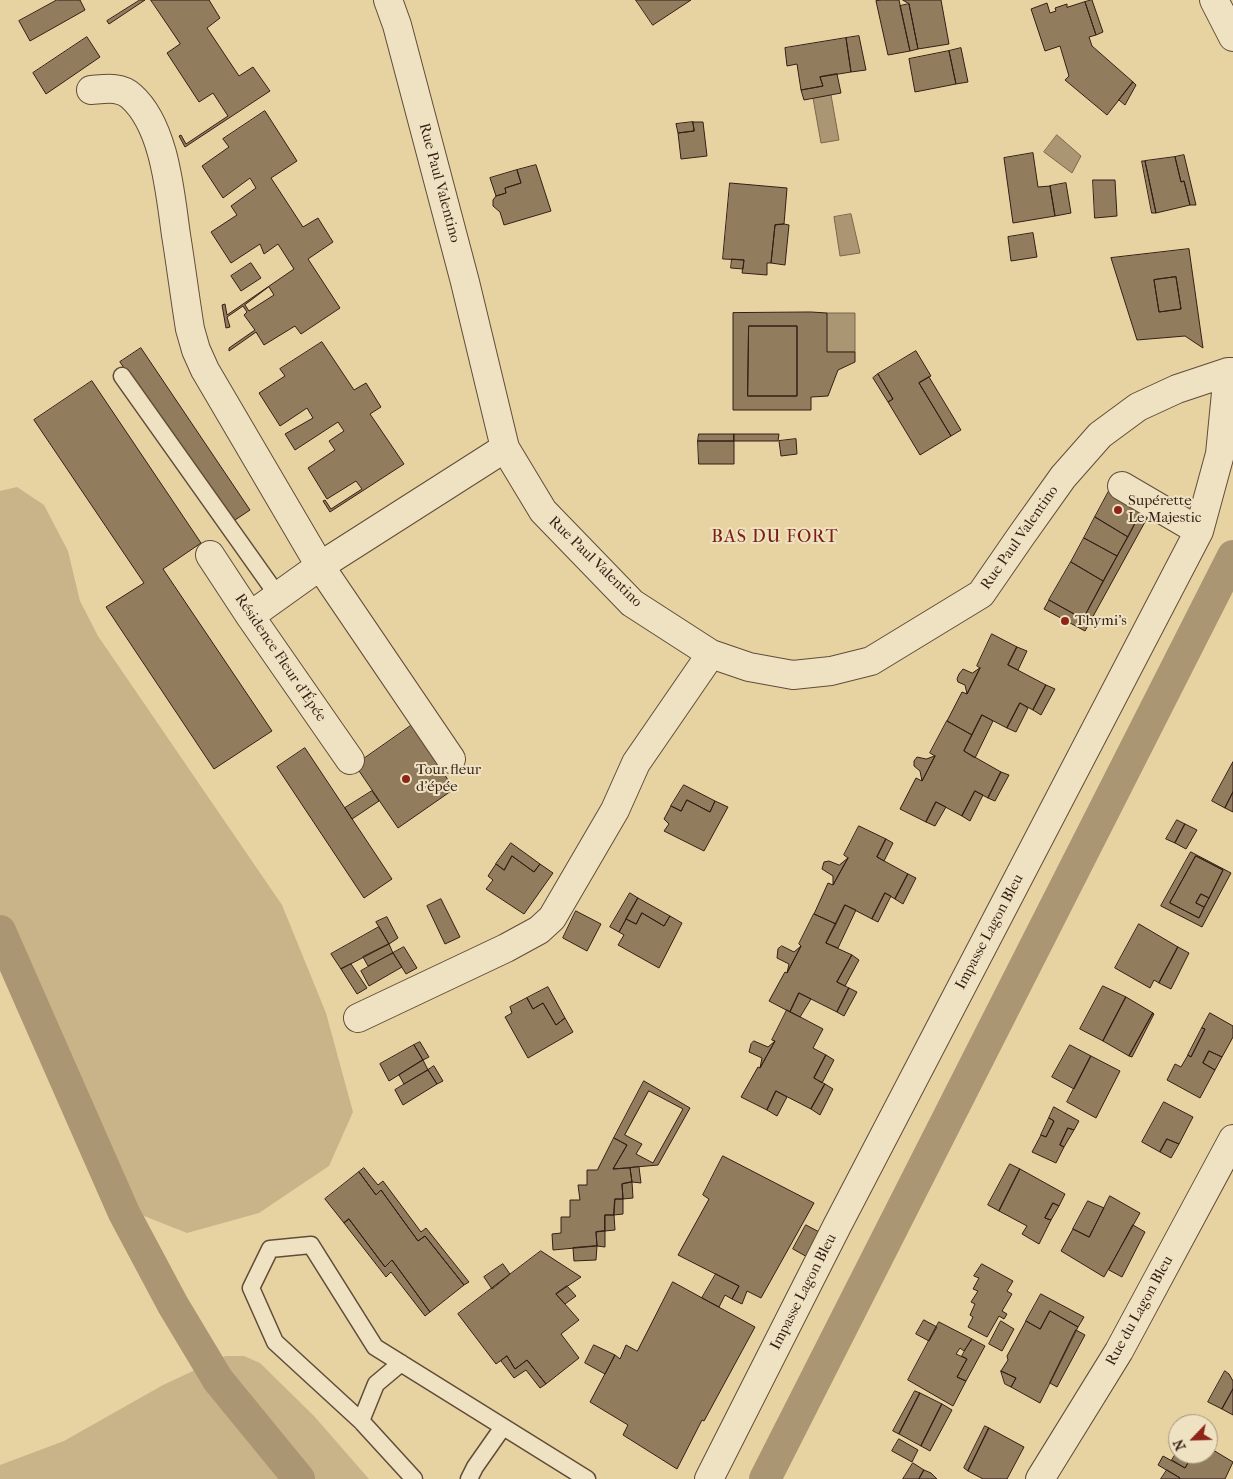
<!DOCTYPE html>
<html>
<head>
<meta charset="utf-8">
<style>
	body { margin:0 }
	#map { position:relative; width:1233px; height:1479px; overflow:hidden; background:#e7d3a1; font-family:"IM FELL French Canon",serif }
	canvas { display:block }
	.north { position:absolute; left:1168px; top:1414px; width:50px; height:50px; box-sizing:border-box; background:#efe2c2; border:1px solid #a4947d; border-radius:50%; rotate:246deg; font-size:14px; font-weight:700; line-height:20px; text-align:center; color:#341f16 }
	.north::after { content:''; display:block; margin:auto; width:18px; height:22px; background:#8f2418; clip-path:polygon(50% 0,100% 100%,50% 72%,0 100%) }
</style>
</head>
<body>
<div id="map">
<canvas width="1233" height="1479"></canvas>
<div class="north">N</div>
</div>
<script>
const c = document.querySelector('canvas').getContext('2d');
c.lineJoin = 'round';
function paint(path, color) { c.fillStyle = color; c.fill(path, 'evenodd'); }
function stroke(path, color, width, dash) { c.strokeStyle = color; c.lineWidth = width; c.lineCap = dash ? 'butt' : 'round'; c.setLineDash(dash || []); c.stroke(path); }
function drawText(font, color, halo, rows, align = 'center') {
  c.font = font + ' "IM FELL French Canon",serif'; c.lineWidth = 4; c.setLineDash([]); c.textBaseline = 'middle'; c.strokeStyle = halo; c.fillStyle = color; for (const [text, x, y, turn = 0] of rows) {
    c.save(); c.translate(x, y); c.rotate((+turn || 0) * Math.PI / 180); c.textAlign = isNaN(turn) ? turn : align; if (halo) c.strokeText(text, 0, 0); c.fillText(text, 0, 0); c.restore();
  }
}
paint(new Path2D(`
	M17,487l27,18 24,46 12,50 18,35 184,269 44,108 27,99 -24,54 -70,47 -72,20 -48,-19 -27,-36 -112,-259v-428z
	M225,1356h19l16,7 54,53 55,63h-369v-14l64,-24 99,-56z`), '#c9b489');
const water = new Path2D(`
	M831,95l8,45 -18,3 -8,-45z
	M1057,135l24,21 -9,17 -28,-21z
	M851,214l9,39 -20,3 -6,-39z
	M827,313h28v39h-28z`);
paint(water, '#aa9672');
stroke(water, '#7b664d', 1);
stroke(new Path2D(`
	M0,931l124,282 49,92 45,75 81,99
	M765,1479l468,-923`), '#aa9672', 32);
const building = new Path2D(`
	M57,0h23l5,10 -55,31 -11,-20z
	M140,0h5l-36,24 -2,-3z
	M151,0h58l11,18 -13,10 32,48 14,-9 17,24 -85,56 -6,-11 2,-1 5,9 42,-28 -15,-23 -14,9 -32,-49 13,-9z
	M636,0h55l-38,25z
	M883,0h16l11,51 -22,4 -12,-54z
	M903,0h38l8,44 -31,5 -9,-45z
	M1092,0l11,32 -7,3 -11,-33z
	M1085,2l11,33 -7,2 3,9 41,36 -26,33 -42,-35 4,-4 -9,-30 -15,5 -14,-42 16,-6 3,10 6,-2 -1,-3 12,-4v3z
	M909,4l9,45 -8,2 -10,-45z
	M859,36l7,34 -15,2 -5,-34z
	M87,37l13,20 -54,37 -13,-21z
	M846,38l5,34 -31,5 3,9 -22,4 -4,-26 -10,2 -2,-18z
	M961,48l7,34 -12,2 -7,-33z
	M949,51l7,33 -41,8 -6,-33z
	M837,74l4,19 -37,7 -3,-10 22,-4 -3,-9z
	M1133,82l3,3 -11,20 -6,-5z
	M265,111l32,50 -26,17 32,49 15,-9 15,24 -25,17 32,49 -39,26 -6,-8 -31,19 -8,-13 -27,19v-3l26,-18 -11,-15 3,-3 -4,-6 -16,11 3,10 -4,1 -4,-23 3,-1 2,11 67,-46 -16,-25 -14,10 -4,-10 -29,19 -20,-31 26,-17 -6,-9 25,-18 -6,-10 -27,20 -21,-32 27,-19 -6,-8zM269,287l5,8 -25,16 -4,-6z
	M693,122l1,9 -16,2 -2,-9z
	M693,122h10l4,34 -26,3 -3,-26 16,-2z
	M1033,153l5,34 12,-1 5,30 -42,7 -9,-65z
	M1184,155l12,50h-6l-6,-24 -3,1 -6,-25z
	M1175,157l6,25 3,-1 6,24 -34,8 -11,-52z
	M1142,161h3l11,52h-4z
	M536,165l15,46 -47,14 -4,-13 -7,-6v-6l3,-4 10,-3 -1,-5 16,-5 -4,-13z
	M517,170l4,13 -16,5 1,5 -10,3 -6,-18z
	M1093,180h22l2,36 -22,2z
	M730,183l57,5 -3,36 -9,1 -4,38h-4v12l-25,-2 2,-13 -21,-1z
	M1066,183l5,30 -16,3 -5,-30z
	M784,224l5,1 -4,40 -14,-2 4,-38z
	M1033,233l4,24 -26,4 -3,-24z
	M1189,249l14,99 -18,-12 -48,4 -26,-82zM1176,277l5,32 -22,3 -5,-32z
	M732,259l12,1 -1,9 -12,-1z
	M251,263l10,15 -20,13 -10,-15z
	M1176,277l5,32 -22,3 -5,-32z
	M811,312l16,1v39h28v10l-17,8 -10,26 -17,1v13h-78v-97zM749,326h48v70h-49z
	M749,326h48v70h-49z
	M322,342l32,48 12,-7 15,24 -11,7 34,50 -74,48 -7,-11 2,-1 6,9 31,-20 -6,-8 -29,18 -19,-31 27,-18 -6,-9 15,-10 -6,-9 -43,28 -10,-16 28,-16 -6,-10 -27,18 -21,-33 26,-17 -5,-7z
	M141,348l109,162 -21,14 -109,-162z
	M916,351l15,25 -12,7 32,53 -31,19 -32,-53 5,-3 -15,-25z
	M878,374l15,25 -5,3 -15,-24z
	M929,377l32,53 -10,6 -32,-53z
	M92,381l109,162 -38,26 109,162 -58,38 -108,-162 38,-24 -110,-163z
	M699,434h35v7h-36z
	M734,434h45l-1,7h-44z
	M796,439l1,15 -16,2 -2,-15z
	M698,441h36v23h-35z
	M1111,488l40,23 -66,120 -41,-22 5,-9 34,19 59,-109 -33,-19z
	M1109,491l33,19 -14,27 -33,-20z
	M1095,517l33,20 -11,19 -33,-18z
	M1084,538l33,18 -14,25 -32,-19z
	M1071,562l32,19 -20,38 -34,-19z
	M992,634l25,13 -9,18 38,20 -13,25 -13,-7 -13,25 -25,-13 -10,20 -25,-14 15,-29 5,2 13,-26 -3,-2z
	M1017,647l10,4 -9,19 -10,-5z
	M980,668l-13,26 -2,-9 -7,-3 -1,-3 2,-5 4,-5 9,4z
	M1046,685l9,4 -14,26 -8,-5z
	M1020,703l8,5 -12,24 -9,-4z
	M982,715l11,6 -18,37 -11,-7z
	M947,721l25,14 -8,16 37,21 -13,26 -13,-7 -13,25 -26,-14 -10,20 -26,-13 16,-31 6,3 13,-25 -5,-3z
	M412,725l42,64 -56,39 -43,-63z
	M305,748l87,131 -28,19 -87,-131z
	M935,756l-13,25 -2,-10 -6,-5v-5l3,-4 9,2z
	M1233,762v30l-8,16 -13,-7z
	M1001,772l8,3 -14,26 -7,-3z
	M684,785l31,16 -5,11 -23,-12 -6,11 -10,-5z
	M372,791l7,10 -27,18 -7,-11z
	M975,791l8,4 -13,26 -8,-5z
	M1233,792v20l-8,-4z
	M687,800l23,12 5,-11 13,6 -24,44 -40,-20 5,-7 -5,-5 7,-13 10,5z
	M936,802l10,5 -11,19 -9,-4z
	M1177,820l8,4 -10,19 -9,-4z
	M1185,824l12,6 -11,19 -11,-6z
	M859,826l27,13 -9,18 31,17 -13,25 -10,-6 -13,26 -27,-14 -9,19 -22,-10 14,-31 5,2 15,-27 -4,-3z
	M886,839l7,4 -9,18 -7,-4z
	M511,843l29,21 -6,8 -22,-16 -8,14 -8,-6z
	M1191,852l40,21 -29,54 -41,-21zM1196,856l27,14 -24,48 -29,-15z
	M512,856l22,16 6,-8 13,9 -29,41 -38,-25 7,-9 -5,-4 8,-12 8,6z
	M1196,856l27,14 -14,28 -8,-4 -5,9 8,4 -5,11 -29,-15z
	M848,858l-15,27v-9l-11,-7 2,-7 5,-1 10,4z
	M908,874l8,4 -13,26 -8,-5z
	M630,893l8,5 -19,34 -9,-5z
	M885,893l6,3 -13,26 -6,-3z
	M1201,894l8,4 -5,9 -8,-4z
	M638,898l32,18 -6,10 -22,-13 -6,11 -10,-5z
	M441,899l19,38 -15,7 -18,-38z
	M845,905l11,5 -18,38 -12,-5z
	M576,911l25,13 -14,27 -24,-13z
	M642,913l22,13 6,-10 12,7 -23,45 -41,-23 6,-10 -5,-3 7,-13 10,5z
	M814,914l22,10 -10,19 26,12 -15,27 12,6 -12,24 -38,-19 -9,19 -21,-11 16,-29 2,1 14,-27 -2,-2z
	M387,917l11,21 -9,6 -13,-22z
	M1139,924l39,23 -19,36 -5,-3 -4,8 -35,-20z
	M379,927l10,17 -48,25 -10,-15z
	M389,944l4,9 -25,13 -5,-9z
	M782,946l12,6 7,-6 -14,27 2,-9 -12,-6 1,-9z
	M404,947l13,21 -11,6 -13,-21z
	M1178,947l11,6 -18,36 -12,-6z
	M393,953l9,14 -33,19 -8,-15z
	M852,955l7,5 -14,26 -8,-4z
	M351,964l16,24 -10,6 -16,-25z
	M1103,986l23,11 -23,44 -23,-12z
	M548,987l17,31 -9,7 -13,-22 -10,6 -6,-11z
	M849,988l8,4 -13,24 -7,-4z
	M799,993l12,6 -11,18 -10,-5z
	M1126,997l27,16 -24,43 -26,-15z
	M527,998l6,11 10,-6 13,22 9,-7 8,14 -45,26 -23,-41 7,-4 -2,-6z
	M787,1010l36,19 -10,19 13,7 -12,23 11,6 -14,25 -35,-18 -9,19 -26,-13 17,-30 2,1 15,-27 -3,-1z
	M1153,1013l1,1 -22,43 -3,-1z
	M1210,1013l23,13v11l-11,20 -13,-6 -6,12 12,7 -15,28 -33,-18 8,-16 6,3 7,-12 3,2 14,-28 -3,-1z
	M1202,1028l3,1 -14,28 -3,-2z
	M754,1041l14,6 7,-6 -15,27 2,-10 -13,-6 2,-8z
	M420,1042l9,15 -6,3 -9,-15z
	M414,1045l9,15 -34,21 -9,-17z
	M1070,1045l21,11 -17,33 -22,-12z
	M1209,1051l13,6 -7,13 -12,-7z
	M826,1055l8,5 -12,23 -8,-5z
	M1091,1056l29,15 -24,47 -29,-16z
	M423,1060l5,10 -24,14 -5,-9z
	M434,1066l9,15 -6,3 -9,-14z
	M428,1070l9,14 -34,21 -8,-15z
	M644,1081l46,27 -32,57 -45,4 14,-24 -13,-7zM649,1091l34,18 -30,54 -17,-9 6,-10 -17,-9z
	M825,1084l8,5 -13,26 -9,-6z
	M776,1091l11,6 -10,19 -10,-6z
	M1164,1102l29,15 -14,27 -12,-5 -7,13 -18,-10z
	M1054,1107l25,14 -5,9 -6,-2 -8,17 4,2 -8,16 -24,-11 9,-17 5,2 8,-16 -5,-3z
	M1049,1118l5,3 -8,16 -5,-2z
	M1068,1128l6,2 -10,17 -4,-2z
	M614,1138l13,7 -14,24 17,-1 2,14 -10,2 1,15h-8l-1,16h-9v16l-9,1 1,14 -44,4 -1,-16 9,-1v-16h9v-17h10l-2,-15h9v-15h10z
	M1167,1139l12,5 -8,14 -11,-6z
	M723,1156l91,47 -53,95 -14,-7 -5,13 -10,-5 7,-13 -61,-31 31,-56 -6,-4z
	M1010,1164l10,5 -21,42 -11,-6z
	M639,1167l2,16 -9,-1 -2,-14z
	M364,1168l14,17 5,-4 38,51 5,-4 43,54 -5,3 -39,-49 -7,5 -37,-51 -5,5 -17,-23z
	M1020,1169l45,25 -6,12 -6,-3 -8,15 6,2 -12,24 -17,-10 5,-8 -28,-15z
	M359,1172l17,23 5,-5 37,51 7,-5 39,49 -34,27 -38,-52 -7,7 -36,-48 -5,4 -19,-24z
	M632,1182l1,16 -10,1 -1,-15z
	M1110,1196l30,17 -36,64 -43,-26 12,-22 16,8z
	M615,1199h8v15l-9,1z
	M1088,1201l16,7 -15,29 -16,-8z
	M1053,1203l6,3 -8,14 -6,-2z
	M605,1215h9l1,15 -10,1z
	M349,1219l36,48 7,-7 38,52 -5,4 -34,-44 -5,5 -42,-54z
	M806,1225l17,9 -14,24 -16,-9z
	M1133,1225l12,7 -23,45 -13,-7z
	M605,1231v16l-8,-1 -1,-14z
	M597,1246l-1,14 -22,1 -1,-13z
	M541,1251l40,26 -25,17 23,26 -18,14 18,24 -33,26 -19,-24 -12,9 -8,-13 -11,8 -38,-50z
	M503,1264l7,10 -18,15 -8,-12z
	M982,1264l31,17 -6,10 5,3 -10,17 5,3 -3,5 -5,-3 -12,21 -19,-10 5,-10 -3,-2 5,-11 -4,-2 7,-11 -5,-2 6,-11 -5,-2z
	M716,1274l23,12 -7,13 -7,-4 -6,12 -17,-9z
	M673,1282l82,45 -51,94 -2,-1 -25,49 -54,-34 5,-10 -38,-23 25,-47 5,4 6,-14 11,6z
	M567,1286l9,10 -11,8 -9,-10z
	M1041,1294l43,23 -6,10 -28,-16 -10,18 -14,-8z
	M1050,1311l28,16 -38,76 -29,-16 5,-9 -15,-7 7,-11 -1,-4 19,-35 14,8z
	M924,1320l13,7 -8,14 -13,-7z
	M1001,1321l13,8 -12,22 -13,-7z
	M939,1322l33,17 -8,12 -4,-3 -4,6 11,5 -10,18 9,4 -13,25 -45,-26z
	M1076,1330l9,5 -28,52 -7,-4z
	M972,1339l13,7 -19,35 -9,-4 10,-18 -5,-3z
	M594,1345l21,10 -10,19 -20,-11z
	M507,1356l8,13 12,-9 19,24 -6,4 -14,-18 -12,8 -13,-17z
	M1001,1371l15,7 -5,9 -6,-3z
	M1225,1371l4,3 4,7v8l-11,20 -14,-7z
	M1233,1389v26l-11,-6z
	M915,1391l5,2 -21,41 -6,-3z
	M920,1393l22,11 -21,42 -22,-12z
	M942,1404l10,6 -22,41 -9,-5z
	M985,1426l4,2 -21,43 -4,-3z
	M989,1428l35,19 -17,32h-24l-15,-8z
	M899,1439l19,11 -6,12 -20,-11z
	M1208,1447l25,15 -8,17h-46l1,-1 -22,-13 5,-9 22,12 7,-12 -3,-2h19z
	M1178,1450v4h11l3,2 -7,12 -13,-8z
	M913,1463l11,7 -5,9h-16z
	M924,1470l7,3 6,6h-18z
	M1167,1470l13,8 -1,1h-18z`);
paint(building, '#917d5e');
stroke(building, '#341f16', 1);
const service = new Path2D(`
	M122,376l156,220
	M361,1421l15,-37 25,-21
	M414,1479l-53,-58 -86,-79 -24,-54 19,-39 41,-4 64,102 212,132
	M469,1479l6,-12 28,-40`);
const minor = new Path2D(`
	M388,0l9,25 68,257 40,166 38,63 89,92 79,51 38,13 44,8 38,-4 40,-10 110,-67 40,-58 42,-59 37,-42 38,-28 39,-18 51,-17h5
	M1214,0l19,37
	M91,90c14,-1 29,-4 40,6 34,30 39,97 45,139 5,31 9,63 14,94l6,21 9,20 115,196 131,193
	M1122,486l77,45
	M210,555l40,61 100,144
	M250,616l70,-50 185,-118
	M358,1018l148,-70 33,-18 13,-12 63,-108 21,-47 75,-109
	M709,1479l128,-253 362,-695 21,-77 8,-82
	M1040,1479l79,-128 114,-212`);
stroke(service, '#614c39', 19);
stroke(minor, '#614c39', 30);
stroke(service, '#efe2c2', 16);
stroke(minor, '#efe2c2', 28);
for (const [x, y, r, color] of [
	[1118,510,5,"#8f2418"],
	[1065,621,5,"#8f2418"],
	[406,779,5,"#8f2418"]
]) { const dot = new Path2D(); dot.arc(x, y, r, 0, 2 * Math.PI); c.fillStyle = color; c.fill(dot); stroke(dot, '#efe2c2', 2); }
drawText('15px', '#341f16', '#efe2c2', [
	["Rue Paul Valentino",439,183,75],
	["Rue Paul Valentino",1020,538,-55],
	["Rue Paul Valentino",595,562,44],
	["Résidence Fleur d'Épée",280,658,56],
	["Impasse Lagon Bleu",990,932,-62],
	["Impasse Lagon Bleu",804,1292,-63],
	["Rue du Lagon Bleu",1140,1311,-61]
]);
drawText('15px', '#341f16', '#efe2c2', [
	["Supérette",1128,501],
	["Le Majestic",1128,518],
	["Thymi's",1075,621],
	["Tour fleur",416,770],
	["d'épée",416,787]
], 'left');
c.letterSpacing = '1px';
drawText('18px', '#7a1f14', '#efe2c2', [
	["BAS DU FORT",775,538]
]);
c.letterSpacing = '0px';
</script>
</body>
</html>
